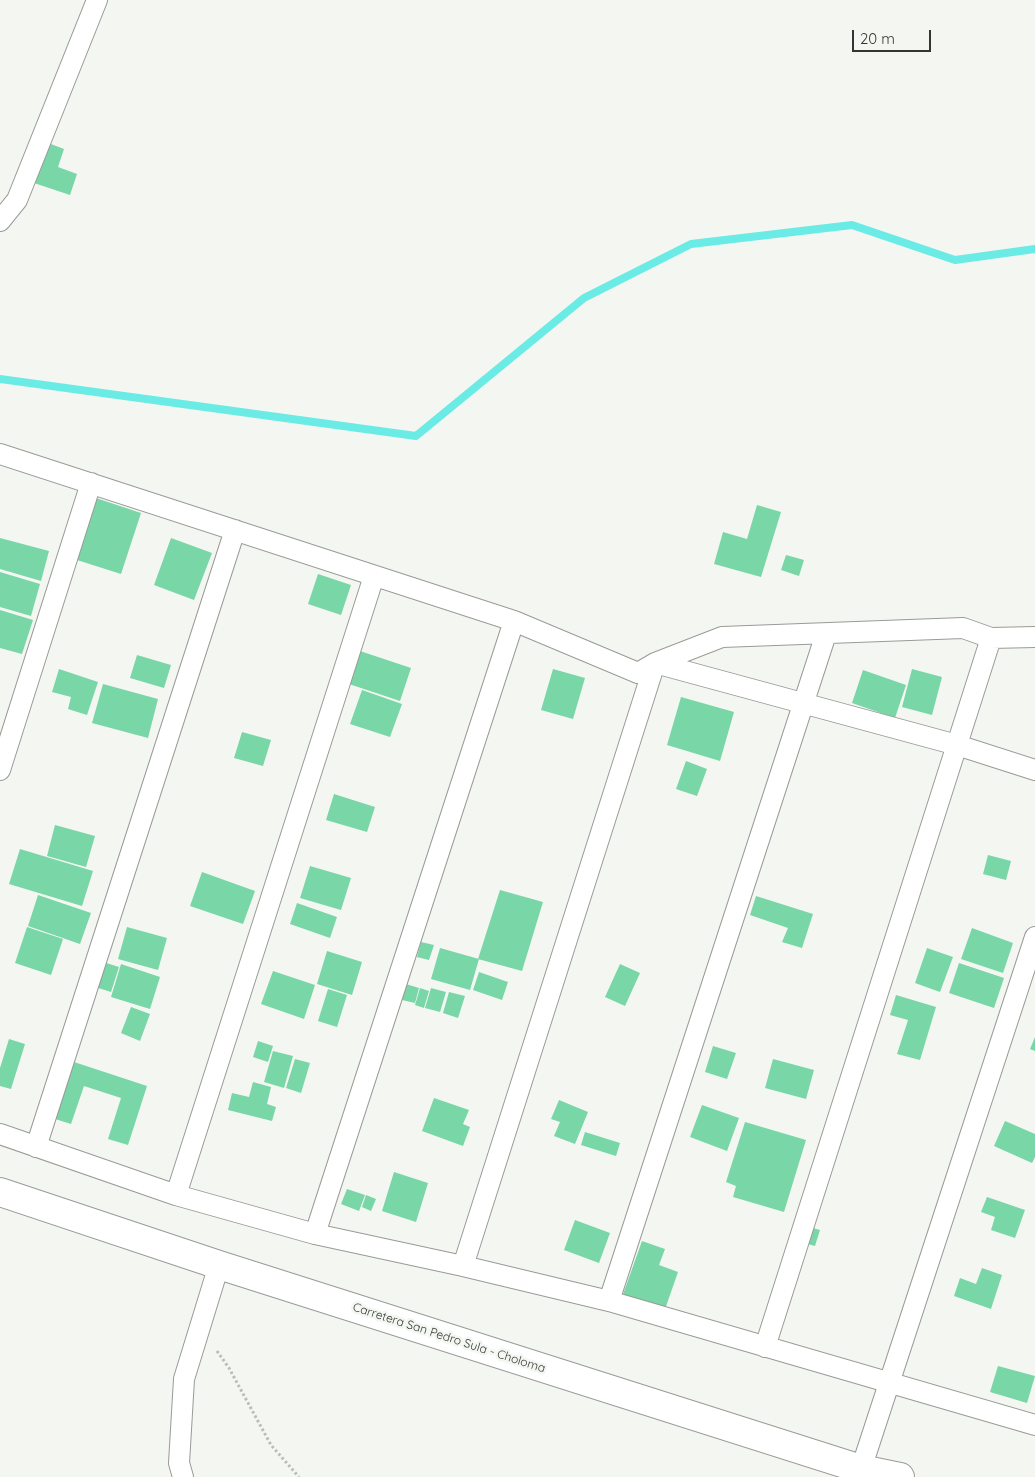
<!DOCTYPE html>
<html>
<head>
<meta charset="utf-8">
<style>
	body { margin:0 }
	#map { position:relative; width:1035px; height:1477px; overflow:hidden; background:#f4f7f1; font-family:Quicksand,sans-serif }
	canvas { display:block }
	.scale { position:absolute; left:852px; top:30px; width:79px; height:22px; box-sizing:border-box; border:2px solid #343533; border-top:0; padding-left:6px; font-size:15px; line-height:18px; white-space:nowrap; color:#343533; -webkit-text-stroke:4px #f4f7f1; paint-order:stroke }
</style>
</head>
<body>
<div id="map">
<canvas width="1035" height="1477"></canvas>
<div class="scale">20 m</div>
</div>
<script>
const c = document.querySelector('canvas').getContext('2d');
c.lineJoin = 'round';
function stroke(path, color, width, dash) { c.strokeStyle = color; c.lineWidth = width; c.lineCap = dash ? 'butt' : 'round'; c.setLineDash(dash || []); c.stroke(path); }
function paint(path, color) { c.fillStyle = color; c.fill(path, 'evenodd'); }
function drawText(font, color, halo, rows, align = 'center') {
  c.font = font + ' Quicksand,sans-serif'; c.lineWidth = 5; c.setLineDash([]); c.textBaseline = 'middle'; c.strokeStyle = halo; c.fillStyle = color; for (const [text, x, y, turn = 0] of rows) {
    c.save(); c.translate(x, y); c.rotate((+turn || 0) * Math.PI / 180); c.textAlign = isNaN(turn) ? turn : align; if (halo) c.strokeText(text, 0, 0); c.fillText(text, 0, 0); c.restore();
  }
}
stroke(new Path2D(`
	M0,379l416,57 168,-138 107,-54 161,-19 103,35 80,-11`), '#6bebe5', 8);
paint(new Path2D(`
	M43,141l21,8 -6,18 19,7 -7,21 -42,-14z
	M96,498l45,15 -20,61 -44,-14z
	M757,505l24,7 -20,65 -47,-13 9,-32 24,7z
	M0,538l49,13 -8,30 -41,-12z
	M171,538l41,15 -18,47 -40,-15z
	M786,555l18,5 -5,16 -18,-6z
	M0,572l40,12 -9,32 -31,-9z
	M318,574l33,11 -10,30 -33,-11z
	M0,610l33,10 -11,34 -22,-6z
	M360,651l51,17 -11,33 -51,-17z
	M137,655l34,10 -7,23 -34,-10z
	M59,669l39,13 -11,33 -19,-6 3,-12 -19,-5z
	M553,669l32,9 -12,41 -32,-9z
	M912,669l30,8 -10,38 -30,-8z
	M863,670l43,15 -11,33 -43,-15z
	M103,684l55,15 -10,39 -56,-15z
	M362,690l40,14 -12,33 -40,-13z
	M681,697l53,15 -14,49 -53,-16z
	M242,732l29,8 -8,26 -29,-8z
	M686,761l21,8 -10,27 -21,-7z
	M334,794l41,13 -8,25 -41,-12z
	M55,825l40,11 -9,31 -39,-11z
	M20,849l73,22 -11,35 -73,-22z
	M988,855l23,6 -5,19 -23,-6z
	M310,866l41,12 -10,32 -41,-12z
	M202,872l53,19 -12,33 -53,-18z
	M500,890l43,12 -21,69 -44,-12z
	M38,895l53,18 -11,31 -52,-18z
	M756,896l57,18 -11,34 -20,-6 6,-14 -38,-13z
	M297,903l40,14 -7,21 -40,-14z
	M27,927l36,12 -12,36 -36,-12z
	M127,927l40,11 -9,32 -40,-11z
	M972,928l41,15 -10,30 -42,-14z
	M421,942l13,3 -5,15 -12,-3z
	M440,948l39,11 -9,31 -39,-11z
	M927,948l26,9 -13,35 -25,-9z
	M327,951l35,11 -10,33 -35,-11z
	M103,962l16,5 -8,25 -16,-5z
	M959,963l45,15 -10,30 -45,-15z
	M121,964l39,13 -10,32 -39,-12z
	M620,964l20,9 -15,33 -20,-9z
	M273,971l42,14 -11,34 -43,-15z
	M479,972l29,10 -6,18 -29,-10z
	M406,984l13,4 -4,15 -13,-3z
	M420,988l9,3 -5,17 -9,-3z
	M431,988l15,4 -6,20 -15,-4z
	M328,989l19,6 -10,32 -19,-6z
	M449,992l16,4 -7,22 -15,-5z
	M896,995l40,12 -16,53 -23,-6 11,-34 -18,-5z
	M131,1007l19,7 -10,27 -19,-8z
	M1035,1037v14l-5,-2z
	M9,1039l16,5 -14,45 -11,-3v-18z
	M258,1041l15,5 -5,16 -15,-5z
	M713,1046l23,7 -9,26 -22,-7z
	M273,1051l20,5 -9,32 -20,-6z
	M295,1059l15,4 -9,30 -15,-5z
	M773,1059l41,11 -8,29 -41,-11z
	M71,1061l76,25 -19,59 -20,-6 13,-41 -37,-12 -13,38 -19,-6z
	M253,1082l18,5 -4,17 9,3 -4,14 -44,-11 4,-17 17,4z
	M434,1098l35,12 -6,14 7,3 -7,19 -41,-15z
	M559,1100l29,12 -13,32 -21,-8 6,-14 -9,-3z
	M702,1105l37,13 -12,33 -37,-14z
	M1005,1121l30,13v23l-3,6 -38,-17z
	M745,1122l61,18 -22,72 -51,-15 3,-11 -10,-4z
	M585,1132l35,11 -4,13 -35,-11z
	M394,1172l34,11 -12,39 -34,-11z
	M347,1189l18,6 -6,16 -18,-7z
	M366,1195l10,4 -5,12 -9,-4z
	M987,1197l38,13 -10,28 -24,-8 4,-13 -14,-5z
	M575,1220l35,13 -11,30 -35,-13z
	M806,1226l14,4 -5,16 -15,-4z
	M642,1241l23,8 -6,16 19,7 -15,43 -42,-15z
	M982,1268l20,7 -11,34 -37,-13 6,-18 16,6z
	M998,1366l37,10 -8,27 -37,-11z`), '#78d6a7');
const street = new Path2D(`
	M0,221l17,-21 80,-200
	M0,454l514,167 124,52 17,-10 67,-26 241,-9 28,10 44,-1
	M0,770l91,-287
	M0,1134l176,61 139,39 148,32 146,35 426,124
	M36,1147l199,-617
	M176,1195l198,-619
	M315,1234l199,-613
	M463,1266l192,-603 302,82 78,25
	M609,1301l217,-667
	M765,1347l226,-709
	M861,1469l174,-532
	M183,1477l-4,-14 5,-84 35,-114`);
const secondary = new Path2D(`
	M0,1192l219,73 642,204 39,8`);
stroke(street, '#999b97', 22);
stroke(secondary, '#999b97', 30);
stroke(new Path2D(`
	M217,1351l12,17 42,77 28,32`), '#babcb8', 3, [2.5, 2.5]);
stroke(street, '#fff', 20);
stroke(secondary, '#fff', 28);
drawText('12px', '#343533', '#f4f7f1', [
	["Carretera San Pedro Sula - Choloma",449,1338,18]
]);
</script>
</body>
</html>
